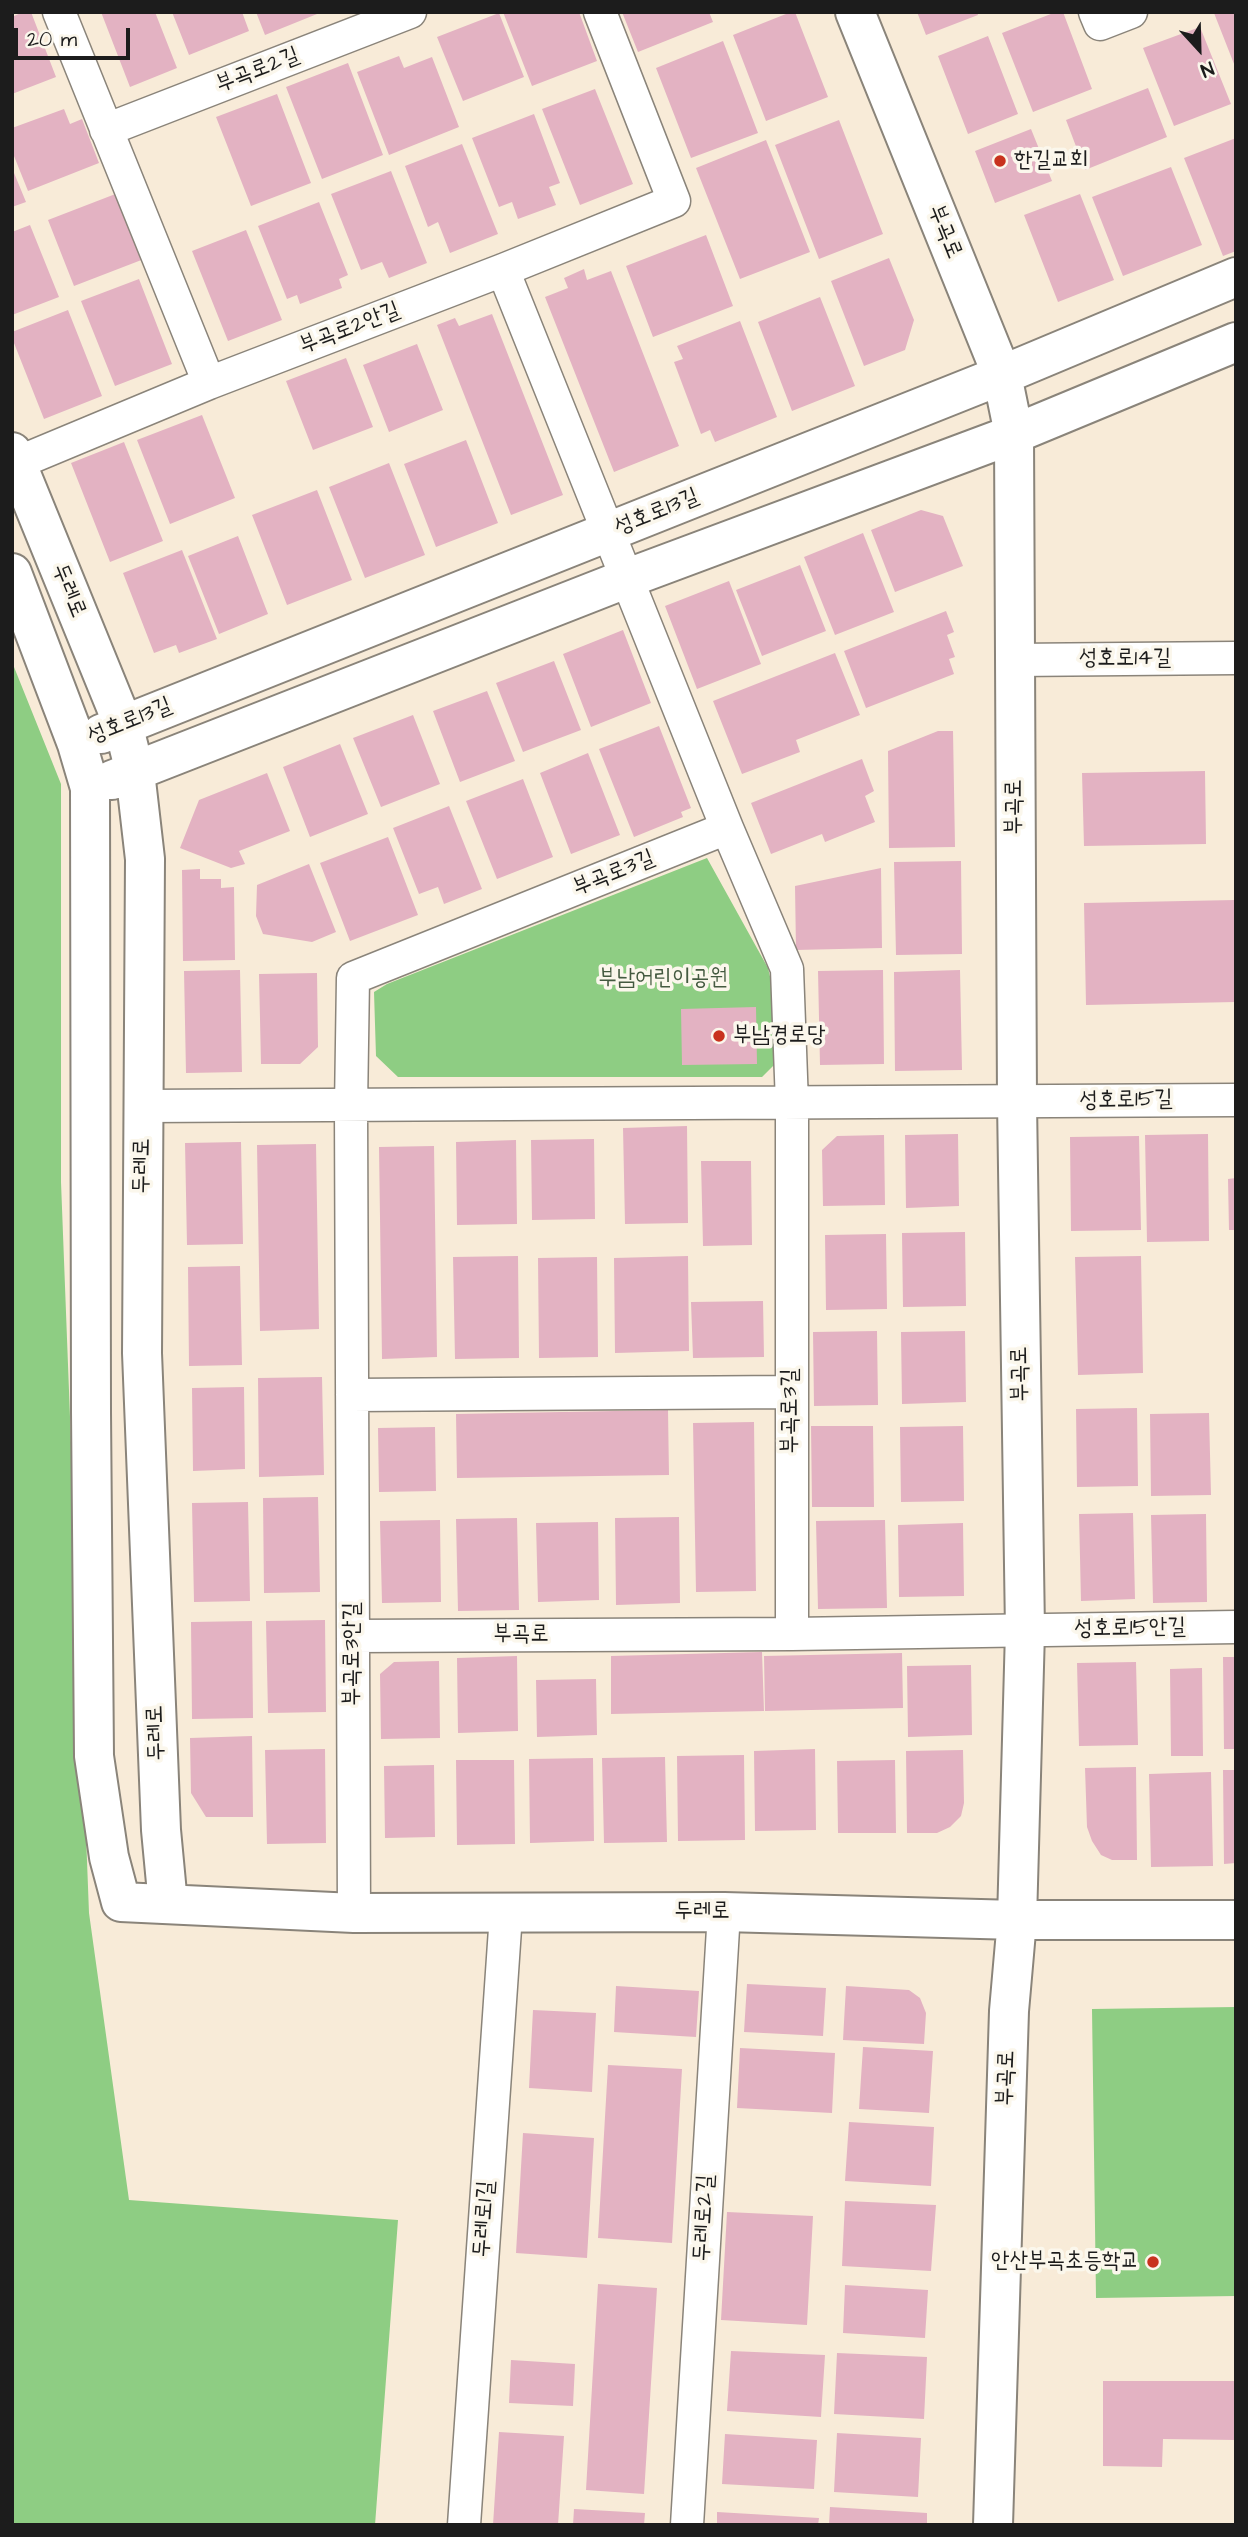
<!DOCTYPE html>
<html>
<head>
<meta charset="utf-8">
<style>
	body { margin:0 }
	#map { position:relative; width:1248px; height:2537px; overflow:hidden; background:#f8ebd8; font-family:"Architects Daughter",sans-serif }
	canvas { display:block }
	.frame { position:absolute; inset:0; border:14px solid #1c1c1c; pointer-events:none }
	.north { position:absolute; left:1164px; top:14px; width:70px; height:70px; -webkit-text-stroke:5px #fbf7ec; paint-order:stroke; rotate:158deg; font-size:19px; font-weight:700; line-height:28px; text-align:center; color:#1c1c1c }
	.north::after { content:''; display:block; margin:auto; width:24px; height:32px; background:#1c1c1c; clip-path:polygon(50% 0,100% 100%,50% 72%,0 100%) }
	.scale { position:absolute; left:14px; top:28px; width:116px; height:32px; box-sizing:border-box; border:4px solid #1c1c1c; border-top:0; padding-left:9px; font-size:21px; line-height:24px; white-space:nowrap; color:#1c1c1c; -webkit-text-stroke:5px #fbf7ec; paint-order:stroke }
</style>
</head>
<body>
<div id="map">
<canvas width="1248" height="2537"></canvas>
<div class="frame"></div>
<div class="north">N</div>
<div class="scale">20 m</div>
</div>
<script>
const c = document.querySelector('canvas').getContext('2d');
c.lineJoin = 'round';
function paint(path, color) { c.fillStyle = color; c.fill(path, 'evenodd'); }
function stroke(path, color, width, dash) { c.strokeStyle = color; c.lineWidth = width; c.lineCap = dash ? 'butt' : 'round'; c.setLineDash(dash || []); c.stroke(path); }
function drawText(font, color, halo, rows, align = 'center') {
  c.font = font + ' "Architects Daughter","Poor Story",sans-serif'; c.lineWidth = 7; c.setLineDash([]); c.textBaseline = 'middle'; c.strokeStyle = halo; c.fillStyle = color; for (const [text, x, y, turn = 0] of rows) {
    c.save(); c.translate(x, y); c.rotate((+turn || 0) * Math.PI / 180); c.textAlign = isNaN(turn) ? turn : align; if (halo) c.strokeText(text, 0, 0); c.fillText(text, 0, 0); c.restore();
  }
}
paint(new Path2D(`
	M12,662l49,122v398l28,731 40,287 269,20 -23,305h-363z
	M707,858l61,110 13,55 -5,40 -14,14h-364l-22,-21 -2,-64 13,-8z
	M1236,2007v289l-140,2 -4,-289z`), '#8ecd83');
paint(new Path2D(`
	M23,12h8l25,65 -44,17v-77z
	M101,12h54l22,56 -47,19z
	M172,12h70l7,19 -60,24z
	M256,12h66l-57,23z
	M503,12h76l18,49 -65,25z
	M622,12h87l4,10 -75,30z
	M791,12h4l33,85 -62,24 -33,-86z
	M917,12h60l1,3 -52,20z
	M1056,12h7l29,77 -59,23 -31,-79z
	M1215,12h21v57l-22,-56z
	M499,13l25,64 -61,24 -26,-64z
	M1200,27l31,77 -57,22 -31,-78z
	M988,36l30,78 -50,20 -30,-78z
	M723,41l35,92 -67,25 -35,-90z
	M399,56l5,12 28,-11 27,70 -70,28 -32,-83z
	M348,63l35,92 -61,24 -36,-92z
	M1148,88l19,49 -82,33 -19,-50z
	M595,89l38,95 -53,21 -38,-96z
	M277,94l34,89 -60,23 -35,-89z
	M64,109l6,15 12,-5 17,44 -71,28 -16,-40v-23z
	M534,114l26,69 -11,4 7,18 -38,14 -6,-17 -13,5 -27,-69z
	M839,120l44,114 -64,25 -44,-114z
	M1031,129l21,52 -57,22 -20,-52z
	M1236,138v113l-13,5 -39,-98z
	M766,140l44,112 -70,27 -44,-111z
	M462,144l36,90 -48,19 -12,-31 -10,5 -23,-61z
	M1171,167l31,78 -79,31 -31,-79z
	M12,168l14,34 -14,5z
	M391,171l36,92 -38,15 -7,-16 -21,8 -30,-76z
	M118,193l26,66 -70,27 -26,-66z
	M1080,194l34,86 -56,22 -34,-87z
	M319,202l29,73 -9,4 3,9 -42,16 -3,-9 -10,4 -29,-73z
	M30,225l29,72 -47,18v-83z
	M246,230l36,90 -54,21 -36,-90z
	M706,235l27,71 -80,31 -27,-71z
	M889,258l25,62 -9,30 -41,16 -33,-85z
	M584,269l3,11 24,-9 68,175 -65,26 -69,-175 23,-9 -4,-10z
	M139,279l33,85 -57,22 -34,-85z
	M820,297l35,89 -63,25 -34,-89z
	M68,310l34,86 -58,23 -32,-81v-6z
	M492,314l71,181 -52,20 -74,-190 18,-7 4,8z
	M740,321l37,96 -62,25 -5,-12 -9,4 -27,-72 9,-3 -6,-13z
	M417,344l26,66 -54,22 -26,-67z
	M346,358l27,69 -60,23 -27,-69z
	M202,415l33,83 -65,26 -33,-84z
	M466,440l32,83 -62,24 -32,-83z
	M124,442l39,99 -53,21 -39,-99z
	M389,463l36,92 -60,23 -36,-91z
	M317,490l35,90 -65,25 -35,-90z
	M921,510l22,6 20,50 -68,26 -24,-62z
	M863,533l31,79 -59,23 -31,-78z
	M238,536l30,78 -49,20 -31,-78z
	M182,550l35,89 -38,14 -3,-8 -22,8 -31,-80z
	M800,565l26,66 -64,25 -26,-66z
	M729,581l32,83 -64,25 -32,-83z
	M946,611l8,21 -7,3 8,22 -6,2 5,15 -88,34 -22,-57z
	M623,630l28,73 -60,24 -28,-73z
	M835,653l25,62 -64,25 4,12 -58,22 -29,-73z
	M554,661l27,69 -58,22 -27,-69z
	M487,691l28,70 -55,21 -27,-71z
	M413,715l27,69 -59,23 -28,-69z
	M659,726l32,82 -10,4 2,5 -49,20 -35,-88z
	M938,731h15l2,116 -66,1 -1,-97z
	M340,744l28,70 -58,23 -27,-70z
	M588,753l32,82 -49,19 -31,-81z
	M862,759l12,32 -9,5 10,26 -50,20 -3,-8 -51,20 -20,-51z
	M1205,771l1,73 -122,2 -2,-73z
	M267,773l23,58 -51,20 6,13 -14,4 -51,-20 19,-48z
	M523,779l30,78 -56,22 -31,-78z
	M449,806l33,83 -38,15 -6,-17 -19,7 -26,-66z
	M388,837l30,78 -68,26 -30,-78z
	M961,861l1,93 -66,1 -2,-93z
	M309,864l27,68 -24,10 -49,-8 -7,-18 1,-31z
	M881,868l1,80 -86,2 -1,-64z
	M200,869v10h21v9l13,-1 1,73 -52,1 -1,-91z
	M1235,900l1,102 -150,3 -2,-102z
	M240,970l2,102 -56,1 -2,-102z
	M883,970l1,94 -64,1 -2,-94z
	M960,970l2,100 -67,1 -1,-99z
	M317,973l1,74 -18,17h-39l-2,-90z
	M756,1007l1,57 -75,1 -1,-56z
	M687,1126l1,97 -63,1 -2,-96z
	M958,1134l1,72 -53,2 -1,-73z
	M1208,1134l1,107 -62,1 -2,-107z
	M884,1135l1,70 -62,1 -1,-56 15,-14z
	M1139,1136l2,94 -70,1 -1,-94z
	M594,1139l1,80 -63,1 -1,-80z
	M516,1140l1,84 -60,1 -1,-83z
	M241,1142l2,102 -56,1 -2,-102z
	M316,1144l3,185 -59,2 -3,-186z
	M434,1146l3,211 -55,2 -3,-212z
	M701,1161h50l1,84 -49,1z
	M1236,1178v52h-7l-1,-51z
	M965,1232l1,74 -63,1 -1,-74z
	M886,1234l1,75 -61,1 -1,-75z
	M518,1256l1,102 -64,1 -2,-102z
	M688,1256l1,95 -74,2 -1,-95z
	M1141,1256l2,117 -65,2 -3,-118z
	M597,1257l1,100 -59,1 -1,-100z
	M240,1266l2,99 -53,1 -1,-99z
	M763,1301l1,56 -71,1 -2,-56z
	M877,1331l1,74 -64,1 -1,-74z
	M965,1331l1,71 -64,2 -1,-72z
	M322,1377l2,98 -65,2 -1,-99z
	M244,1387l1,82 -52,2 -1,-83z
	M1137,1408l1,78 -61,1 -1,-78z
	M668,1410l1,65 -212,3 -1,-64z
	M1209,1413l2,82 -60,1 -1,-82z
	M754,1422l2,169 -60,1 -3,-169z
	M811,1426h62l1,81h-62z
	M963,1426l1,75 -63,1 -1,-75z
	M435,1427l1,64 -57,1 -1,-64z
	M318,1497l2,95 -56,1 -1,-95z
	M248,1502l2,99 -56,1 -2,-99z
	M1133,1513l2,86 -54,2 -2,-87z
	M1206,1514l1,88 -54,1 -2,-88z
	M679,1517l1,86 -64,2 -1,-87z
	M517,1518l2,92 -61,1 -2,-92z
	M440,1520l1,82 -59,1 -2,-82z
	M885,1520l2,88 -69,1 -2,-88z
	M598,1522l1,78 -61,2 -2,-79z
	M963,1523l1,73 -65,1 -1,-72z
	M325,1620l1,92 -58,1 -2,-92z
	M252,1621l1,97 -61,1 -1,-97z
	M762,1652l2,59 -153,3v-58z
	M902,1653l1,55 -138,3 -1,-55z
	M517,1656l1,75 -60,2 -1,-75z
	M1223,1657h13v92h-12z
	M439,1661l1,77 -59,1 -1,-65 14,-12z
	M1136,1662l2,83 -59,1 -2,-83z
	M971,1665l1,70 -64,2 -1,-71z
	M1202,1668l1,88h-32l-1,-87z
	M596,1679l1,56 -60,2 -1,-57z
	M252,1736l1,81h-47l-15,-24 -1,-55z
	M325,1749l1,94 -59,1 -2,-94z
	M815,1749l1,81 -61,1 -1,-80z
	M963,1750l1,53 -3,13 -11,11 -13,6h-30l-1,-82z
	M744,1755l1,85 -67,1 -1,-85z
	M665,1757l2,85 -63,1 -2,-85z
	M593,1758l1,83 -64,2 -1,-84z
	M456,1760h58l1,84 -58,1z
	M895,1760l1,73h-58l-1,-72z
	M434,1765l1,72 -50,1 -1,-72z
	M1136,1767l1,93h-25l-11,-5 -9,-14 -5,-14 -2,-59z
	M1223,1770h13v93l-12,1z
	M1211,1772l2,94 -62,1 -2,-93z
	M747,1984l79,4 -3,48 -79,-4z
	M616,1986l83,5 -3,46 -82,-5z
	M846,1986l63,4 11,8 6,15 -2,31 -81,-4z
	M533,2010l63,3 -4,79 -63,-4z
	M863,2047l70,4 -4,62 -70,-4z
	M740,2048l95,5 -3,60 -95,-5z
	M608,2065l74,4 -10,174 -74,-5z
	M849,2122l85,5 -3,59 -86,-5z
	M523,2133l71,5 -7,120 -71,-5z
	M845,2201l91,4 -5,66 -89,-5z
	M727,2212l86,4 -6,109 -86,-5z
	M598,2284l59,4 -13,206 -58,-4z
	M845,2285l83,5 -3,48 -82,-5z
	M731,2351l94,4 -4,62 -94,-6z
	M837,2353l90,4 -3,62 -90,-5z
	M511,2360l64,4 -2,42 -64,-3z
	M1103,2381h133v59l-73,-1 -1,28 -59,-1z
	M499,2432l65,4 -6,89h-65z
	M837,2433l84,5 -3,59 -84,-5z
	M725,2434l92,6 -3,49 -92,-5z
	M830,2507l97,6v12h-98z
	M574,2509l71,4 -1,12h-71z
	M717,2512l102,6 -1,7h-101z`), '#e3b2c2');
const street = new Path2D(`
	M59,12l150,371
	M1095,12l5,12 31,-12
	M106,130l304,-118
	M503,270l224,558 60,141 5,135v530
	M17,463l192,-80 294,-113 171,-69 -74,-189
	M1014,660l222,-2
	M144,1106l1092,-6
	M352,1395l439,-3
	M353,1636l439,-2 444,-7
	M354,1913l-3,-806 2,-129 374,-150
	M464,2525l42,-611
	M687,2525l37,-613`);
const secondary = new Path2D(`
	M855,12l147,363 12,59 3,668 8,529 -8,289 -8,91 -16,514
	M12,452l111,272 12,48 10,87 -3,494 19,477 7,74
	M12,573l65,171 13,44 1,624 3,344 15,101 12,45 233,11 370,-1 293,8h219
	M101,734l901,-359 234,-98
	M112,780l516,-202 386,-144 222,-92`);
stroke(street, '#8a847a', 35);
stroke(secondary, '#8a847a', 42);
stroke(street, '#fff', 32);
stroke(secondary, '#fff', 38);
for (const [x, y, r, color] of [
	[1000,161,7,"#c8321e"],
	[719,1036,7,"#c8321e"],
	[1153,2262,7,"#c8321e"]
]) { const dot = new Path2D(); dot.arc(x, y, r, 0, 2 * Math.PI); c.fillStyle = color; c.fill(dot); stroke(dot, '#fbf7ec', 2.5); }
drawText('23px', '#1c1c1c', '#fbf7ec', [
	["부곡로2길",258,71,-21],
	["부곡로",944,232,68],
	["부곡로2안길",350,329,-21],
	["성호로13길",657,513,-22],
	["두레로",68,591,68],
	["성호로14길",1125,659],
	["성호로13길",130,722,-22],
	["부곡로",1015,807,-90],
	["부곡로3길",614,874,-22],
	["성호로15길",1126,1101,-1],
	["두레로",143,1166,-89],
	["부곡로",1021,1374,-91],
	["부곡로3길",791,1411,-90],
	["성호로15안길",1130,1629,-1],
	["부곡로",521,1635],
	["부곡로3안길",353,1654,-90],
	["두레로",157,1733,-92],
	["두레로",702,1912],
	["부곡로",1007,2078,-88],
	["두레로2길",705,2218,-87],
	["두레로1길",485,2219,-86]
]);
drawText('23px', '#1c1c1c', '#fbf7ec', [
	["한길교회",1014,161],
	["부남경로당",733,1036],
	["안산부곡초등학교",1139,2262,"right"]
], 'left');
drawText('23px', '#445a40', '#fbf7ec', [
	["부남어린이공원",663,979]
]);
</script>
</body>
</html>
